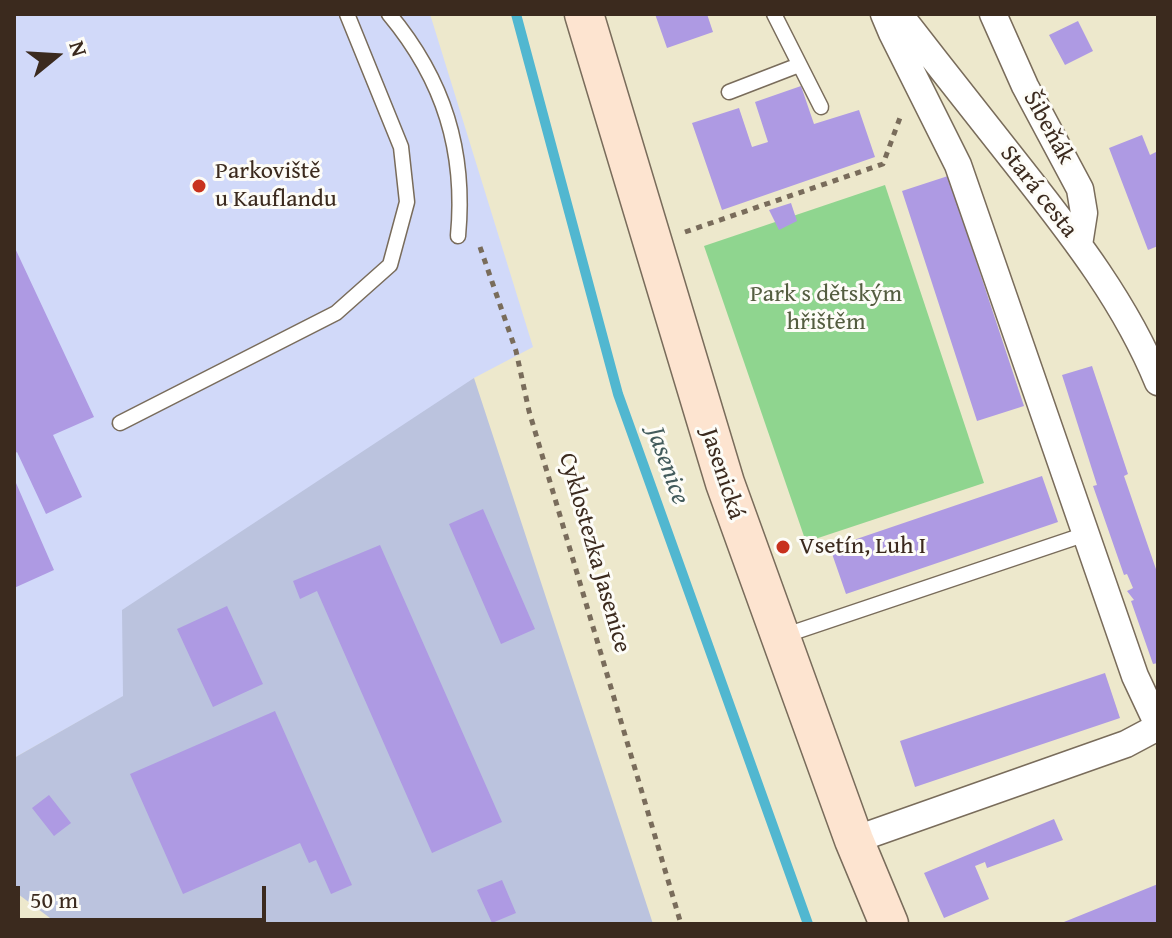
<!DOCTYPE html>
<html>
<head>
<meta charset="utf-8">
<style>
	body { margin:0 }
	#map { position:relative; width:1172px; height:938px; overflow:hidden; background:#ede8cc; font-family:"Gentium Book Plus",serif }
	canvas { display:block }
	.frame { position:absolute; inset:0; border:16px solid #3b2a1e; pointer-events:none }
	.north { position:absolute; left:16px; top:16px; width:80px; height:80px; -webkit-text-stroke:6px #fdfcf7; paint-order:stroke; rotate:72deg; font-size:22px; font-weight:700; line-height:32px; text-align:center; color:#3b2a1e }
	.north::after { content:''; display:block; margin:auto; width:28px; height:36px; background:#3b2a1e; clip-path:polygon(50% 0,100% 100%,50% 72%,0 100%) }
	.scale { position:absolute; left:16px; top:886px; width:250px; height:36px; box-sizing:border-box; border:4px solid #3b2a1e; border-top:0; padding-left:10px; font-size:24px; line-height:28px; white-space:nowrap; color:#3b2a1e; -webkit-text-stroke:6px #fdfcf7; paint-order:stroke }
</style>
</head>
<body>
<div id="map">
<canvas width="1172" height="938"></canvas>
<div class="frame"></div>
<div class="north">N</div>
<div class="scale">50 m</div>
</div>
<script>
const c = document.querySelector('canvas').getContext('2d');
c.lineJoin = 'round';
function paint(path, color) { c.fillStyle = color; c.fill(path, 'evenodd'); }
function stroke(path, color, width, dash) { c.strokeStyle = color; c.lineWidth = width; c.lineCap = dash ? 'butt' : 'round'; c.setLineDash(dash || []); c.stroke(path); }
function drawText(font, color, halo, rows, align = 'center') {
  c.font = font + ' "Gentium Book Plus",serif'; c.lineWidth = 6; c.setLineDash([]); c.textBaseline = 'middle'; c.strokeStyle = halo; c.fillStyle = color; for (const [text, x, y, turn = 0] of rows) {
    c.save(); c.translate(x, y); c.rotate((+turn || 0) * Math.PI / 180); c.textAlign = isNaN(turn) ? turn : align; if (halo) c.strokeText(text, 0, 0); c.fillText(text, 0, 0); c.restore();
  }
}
paint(new Path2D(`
	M14,14h416l103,333 -59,31 -350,318 -110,62z`), '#d1d9f9');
paint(new Path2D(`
	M474,378l179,546h-595l-44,-33v-133l109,-62 -1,-86z`), '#bbc3de');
paint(new Path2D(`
	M885,185l99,298 -178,59 -102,-296z`), '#8fd58f');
stroke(new Path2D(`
	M516,14l102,380 190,530`), '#51b7d0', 10);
paint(new Path2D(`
	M655,14h52l6,18 -46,16z
	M1078,21l15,30 -28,14 -16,-30z
	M801,86l13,38 45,-14 16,47 -153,53 -30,-87 47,-15 13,39 16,-5 -13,-40z
	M1142,135l8,20 8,-4v95l-10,4 -39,-102z
	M948,176l76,230 -47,15 -75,-230z
	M791,203l6,18 -18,9 -10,-20z
	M14,246l80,171 -41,18 29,62 -36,17 -29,-62 -3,2z
	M1092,366l36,108 -4,2 34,99v88l-5,1 -22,-63 3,-1 -7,-9 6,-3 -6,-14 -3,1 -31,-89 4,-1 -35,-110z
	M1042,476l16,46 -212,72 -16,-46z
	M16,483l38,87 -40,18v-104z
	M483,509l52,120 -34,15 -52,-120z
	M380,545l122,277 -70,31 -115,-262 -17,8 -7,-18z
	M227,606l36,78 -50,23 -36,-78z
	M1105,673l15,45 -205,69 -15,-46z
	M275,711l77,174 -21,9 -15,-34 -7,3 -9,-20 -117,51 -53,-120z
	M49,795l22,28 -17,13 -22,-28z
	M1054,819l9,21 -76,28 -2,-6 -10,4 14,33 -45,19 -20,-45z
	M502,880l14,33 -24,10 -15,-33z
	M1158,884v40h-99z`), '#ae9ae3');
const lane = new Path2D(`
	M389,14c55,66 77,137 69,222
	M774,14l47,93
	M729,92l70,-27
	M120,423l216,-110 54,-48 17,-63 -6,-55 -54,-133
	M783,636l303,-102`);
const street = new Path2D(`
	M884,14l8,19 66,132 177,511 23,49
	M899,14c41,53 83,106 124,158 52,66 103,132 135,210
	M993,14l32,72 55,103 4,24 -5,32
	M854,840l272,-96 32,-17`);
const secondary = new Path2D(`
	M584,14l141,469 129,357 35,84`);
stroke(lane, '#796c5b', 17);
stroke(street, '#796c5b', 29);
stroke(secondary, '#796c5b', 41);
stroke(new Path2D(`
	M685,232l198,-68 18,-49
	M480,247l36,104 13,60 152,513`), '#796c5b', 5, [6, 6]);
stroke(lane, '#fff', 14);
stroke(street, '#fff', 26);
stroke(secondary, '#fde4d0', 38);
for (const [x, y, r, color] of [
	[199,186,8,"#c8321e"],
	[783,547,8,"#c8321e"]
]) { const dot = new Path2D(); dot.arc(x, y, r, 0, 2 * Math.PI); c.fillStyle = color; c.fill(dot); stroke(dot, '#fdfcf7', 3); }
drawText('24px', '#3b2a1e', '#fdfcf7', [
	["Šibeňák",1048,128,61],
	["Stará cesta",1038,192,52],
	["Jasenická",722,474,72],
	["Cyklostezka Jasenice",594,553,74]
]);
drawText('24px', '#3b2a1e', '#fdfcf7', [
	["Parkoviště",215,172],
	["u Kauflandu",215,200],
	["Vsetín, Luh I",799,547]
], 'left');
drawText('24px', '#545d40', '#fdfcf7', [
	["Park s dětským",826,295],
	["hřištěm",826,323]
]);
drawText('italic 26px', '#435b5c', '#fdfcf7', [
	["Jasenice",667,466,70]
]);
</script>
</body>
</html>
